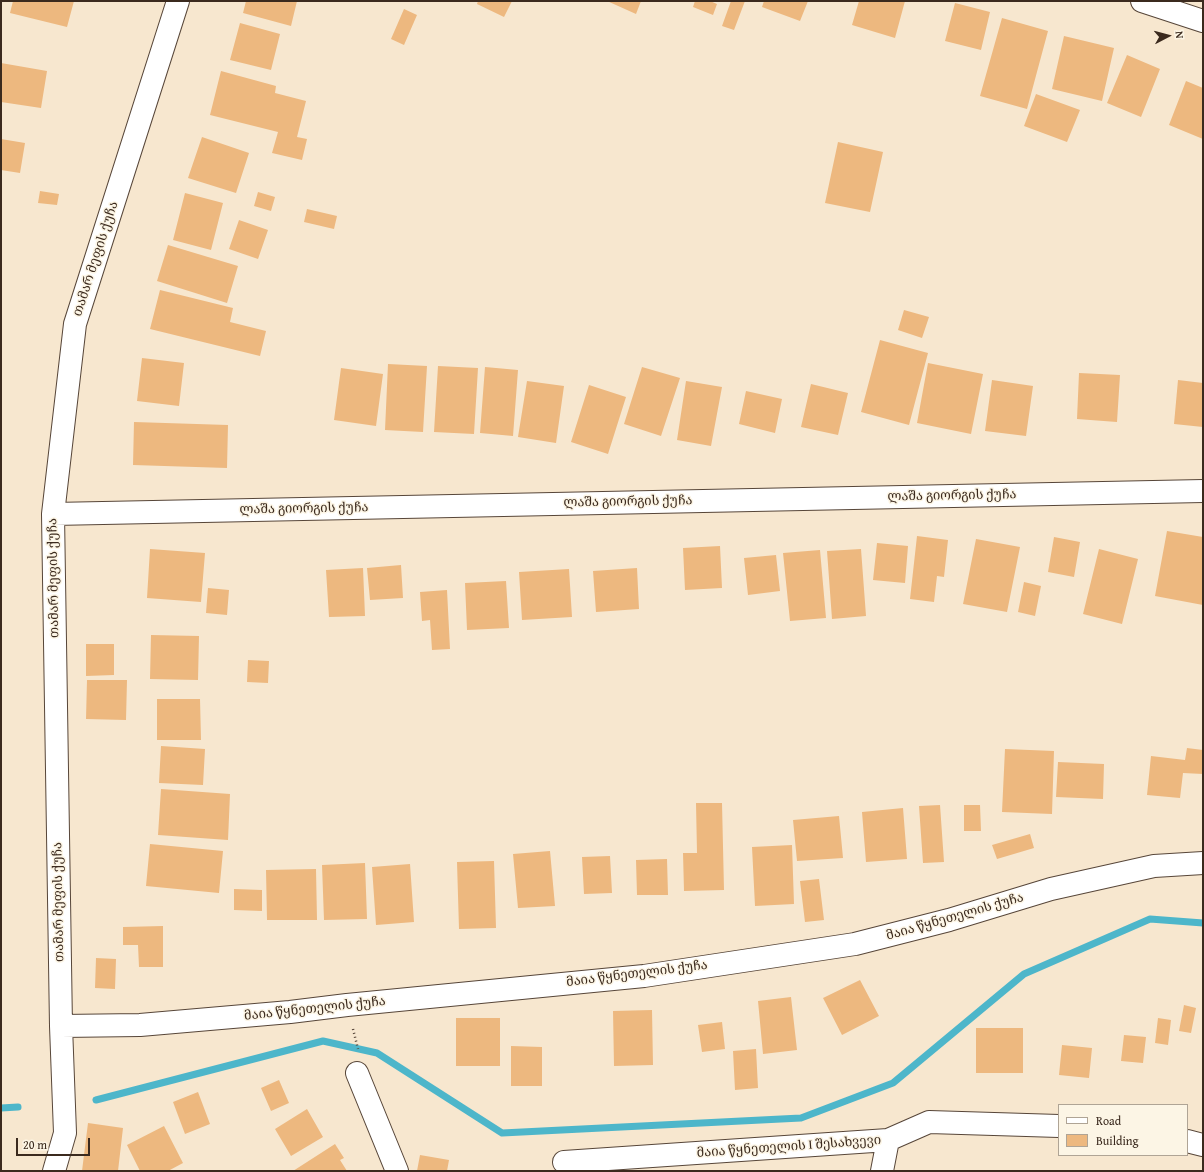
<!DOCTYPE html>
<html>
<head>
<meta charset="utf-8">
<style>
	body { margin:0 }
	#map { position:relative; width:1204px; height:1172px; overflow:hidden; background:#f7e7cf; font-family:"Gentium Book Plus",serif }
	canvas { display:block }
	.frame { position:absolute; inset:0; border:2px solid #3b2a1e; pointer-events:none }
	.legend { position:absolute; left:1058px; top:1104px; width:130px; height:52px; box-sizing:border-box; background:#fcf5e5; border:1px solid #afa495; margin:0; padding:5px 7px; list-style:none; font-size:12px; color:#3b2a1e }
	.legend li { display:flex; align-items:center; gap:8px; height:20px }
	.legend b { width:20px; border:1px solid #afa495 }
	.north { position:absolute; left:1148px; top:16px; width:40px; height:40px; -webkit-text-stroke:3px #fcf5e5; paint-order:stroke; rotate:84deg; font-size:11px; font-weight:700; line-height:16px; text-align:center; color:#3b2a1e }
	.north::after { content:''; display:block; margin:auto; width:14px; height:18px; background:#3b2a1e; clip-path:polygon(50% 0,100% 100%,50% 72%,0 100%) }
	.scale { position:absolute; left:16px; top:1138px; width:74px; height:18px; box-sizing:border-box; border:2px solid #3b2a1e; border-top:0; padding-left:5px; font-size:12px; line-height:14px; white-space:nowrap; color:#3b2a1e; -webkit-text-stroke:3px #fcf5e5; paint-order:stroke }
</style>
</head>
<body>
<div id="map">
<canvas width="1204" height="1172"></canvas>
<div class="frame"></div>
<ul class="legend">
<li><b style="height:5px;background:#fff"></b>Road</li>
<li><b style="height:11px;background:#edb87f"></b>Building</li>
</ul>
<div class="north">N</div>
<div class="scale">20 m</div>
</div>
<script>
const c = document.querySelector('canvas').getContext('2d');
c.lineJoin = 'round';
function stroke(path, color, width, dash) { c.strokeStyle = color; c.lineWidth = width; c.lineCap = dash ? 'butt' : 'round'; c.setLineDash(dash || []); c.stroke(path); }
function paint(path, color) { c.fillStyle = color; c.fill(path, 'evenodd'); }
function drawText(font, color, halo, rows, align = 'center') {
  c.font = font + ' "Gentium Book Plus","Noto Serif Georgian",serif'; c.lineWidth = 3; c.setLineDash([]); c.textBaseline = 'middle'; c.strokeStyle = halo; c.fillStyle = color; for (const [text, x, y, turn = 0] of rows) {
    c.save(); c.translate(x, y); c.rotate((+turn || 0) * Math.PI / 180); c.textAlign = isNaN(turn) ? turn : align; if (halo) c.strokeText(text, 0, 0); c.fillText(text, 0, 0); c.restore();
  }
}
stroke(new Path2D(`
	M96,1100l227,-59 54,12 125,80 299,-15 92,-35 131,-109 126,-55 53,4
	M1,1108l17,-1`), '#4db6ca', 7);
paint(new Path2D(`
	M13,1h61l-7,26 -57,-14z
	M246,1h51l-6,25 -48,-13z
	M478,1h34l-8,16 -27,-13z
	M607,1h34l-5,13z
	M695,1h15l7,3 -4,11 -20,-8z
	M731,1h14l-11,29 -12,-4z
	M764,1h44l-8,20 -38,-14z
	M859,1h46l-10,37 -43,-13z
	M955,3l35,9 -9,38 -36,-9z
	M404,9l13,6 -13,30 -13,-6z
	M1002,18l46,13 -21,78 -47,-13z
	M240,23l40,11 -9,36 -41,-10z
	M1064,36l50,12 -12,53 -50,-12z
	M1127,55l33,14 -19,48 -34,-14z
	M1,63l46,8 -6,37 -40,-6z
	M221,71l55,15 -1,7 31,8 -9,36 10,2 -5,21 -30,-7 6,-21 -68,-17z
	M1186,81l17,7v51l-34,-14z
	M1036,94l44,16 -13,32 -43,-16z
	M202,137l47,16 -13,40 -48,-15z
	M1,139l24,4 -5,30 -19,-3z
	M838,142l45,10 -13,60 -45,-9z
	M40,191l19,3 -2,11 -19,-2z
	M258,192l17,5 -4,14 -17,-5z
	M185,193l38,10 -12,47 -38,-10z
	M307,209l30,7 -3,13 -30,-7z
	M239,220l29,10 -10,29 -29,-10z
	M168,245l70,21 -11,37 -70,-22z
	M160,290l73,18 -3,14 36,9 -6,25 -110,-27z
	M904,310l25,7 -7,21 -24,-8z
	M880,340l48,13 -19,72 -48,-13z
	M142,358l42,5 -5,43 -42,-5z
	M928,363l55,11 -12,60 -54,-11z
	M388,364l39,2 -4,66 -38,-2z
	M438,366l40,2 -4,66 -40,-2z
	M485,367l33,3 -5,66 -33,-3z
	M642,367l38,11 -19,58 -37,-12z
	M341,368l42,6 -7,52 -42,-6z
	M1079,373l41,2 -3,47 -40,-3z
	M992,380l41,6 -7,50 -41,-5z
	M1178,380l25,3v44l-29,-3z
	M527,381l37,5 -8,57 -38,-6z
	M686,381l36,6 -11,59 -34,-6z
	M811,384l37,9 -10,42 -37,-8z
	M589,385l37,12 -18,57 -37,-12z
	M746,391l36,8 -7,34 -36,-9z
	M134,422l94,3 -1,43 -94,-3z
	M1167,531l36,6v68l-48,-9z
	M917,536l31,4 -4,37 -7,-1 -3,26 -24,-3z
	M1054,537l26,5 -6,35 -26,-5z
	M976,539l44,8 -13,65 -44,-8z
	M877,543l31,3 -3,37 -32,-3z
	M720,546l2,42 -37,2 -2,-42z
	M150,549l55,4 -4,49 -54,-4z
	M861,549l5,67 -34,3 -5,-68z
	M1099,549l39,10 -16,65 -39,-10z
	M820,550l6,68 -36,3 -7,-68z
	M776,555l4,36 -32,4 -4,-37z
	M401,565l2,33 -33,2 -3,-32z
	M363,568l2,48 -36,1 -3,-47z
	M637,568l2,41 -43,3 -3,-41z
	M569,569l3,48 -50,3 -3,-48z
	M506,581l3,47 -42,2 -2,-47z
	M1024,582l17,4 -6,30 -17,-4z
	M208,588l21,2 -2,25 -21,-2z
	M447,590l3,59 -18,1 -2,-30 -8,1 -2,-29z
	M151,635l48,1 -1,44 -48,-1z
	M86,644h28v31l-28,1z
	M248,660l21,1 -1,22 -21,-1z
	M87,680h40l-1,40 -40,-1z
	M157,699h43l1,41h-44z
	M161,746l44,3 -2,36 -44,-2z
	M1187,748l16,2v24l-20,-1 -3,25 -33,-3 4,-39 34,4z
	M1005,749l49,2 -2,63 -50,-2z
	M1058,762l46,2 -1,35 -47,-2z
	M161,789l69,5 -2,46 -70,-5z
	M696,803h26l2,87 -40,1 -1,-38h14z
	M940,805l4,57 -21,1 -4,-57z
	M964,805h16l1,26h-17z
	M903,808l4,51 -41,3 -4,-50z
	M839,816l4,42 -46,3 -4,-41z
	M1030,834l4,14 -37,11 -5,-14z
	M150,844l73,7 -4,42 -73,-7z
	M792,845l2,59 -39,2 -3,-59z
	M550,851l5,55 -37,2 -5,-54z
	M610,856l2,37 -28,1 -2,-37z
	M667,859l1,36h-31l-1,-35z
	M494,861l2,67 -37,1 -2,-67z
	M365,863l2,56 -43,1 -2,-55z
	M410,864l4,58 -38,3 -4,-58z
	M316,869l1,51h-50l-1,-50z
	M819,879l5,41 -19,2 -5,-41z
	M234,889l28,1v21l-28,-1z
	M163,926v41h-24l-1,-22h-15v-18z
	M96,958l20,1 -1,30 -20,-1z
	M860,980l19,36 -37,19 -19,-37z
	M791,997l6,53 -34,4 -5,-53z
	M1184,1005l12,3 -5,25 -12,-2z
	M652,1010l1,55 -39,1 -1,-55z
	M456,1018h44v48h-44z
	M1158,1018l13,2 -3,25 -13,-2z
	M722,1022l3,27 -23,3 -4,-27z
	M976,1028h47v45h-47z
	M1124,1035l22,2 -3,26 -22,-2z
	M1062,1045l30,3 -3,30 -30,-3z
	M511,1046l31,1v39h-31z
	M756,1049l2,39 -23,2 -2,-39z
	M279,1080l10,23 -18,8 -10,-23z
	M198,1092l12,32 -25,10 -12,-32z
	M307,1109l16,28 -32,19 -16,-27z
	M88,1123l35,5 -5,43h-36z
	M164,1126l19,37 -15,8h-28l-13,-26z
	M335,1144l9,14 -4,2 7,11h-54z
	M420,1155l29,5 -2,11h-30z`), '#edb87f');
const minor = new Path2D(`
	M1142,1l61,20
	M53,514l1150,-23
	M61,1026l79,-1 150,-13 57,-7 297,-29 211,-32 94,-24 102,-31 103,-23 49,-3
	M357,1073l40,98
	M1187,1141l16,4
	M564,1162l324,-22 41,-18 130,4
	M54,1171l11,-38 -4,-107 -8,-512 22,-190 103,-323
	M882,1171l6,-31`);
stroke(minor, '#574639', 24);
stroke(new Path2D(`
	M353,1029l5,20`), '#574639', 2.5, [1, 3]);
stroke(minor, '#fff', 22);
drawText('13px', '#3b2a1e', '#fcf5e5', [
	["თამარ მეფის ქუჩა",96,259,-72],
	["ლაშა გიორგის ქუჩა",952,496,-1],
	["ლაშა გიორგის ქუჩა",628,502,-1],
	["ლაშა გიორგის ქუჩა",304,509,-1],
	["თამარ მეფის ქუჩა",54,578,-91],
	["თამარ მეფის ქუჩა",59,902,-91],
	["მაია წყნეთელის ქუჩა",955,917,-16],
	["მაია წყნეთელის ქუჩა",637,974,-7],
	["მაია წყნეთელის ქუჩა",315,1009,-6],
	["მაია წყნეთელის I შესახვევი",789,1147,-4]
]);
</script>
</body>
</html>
